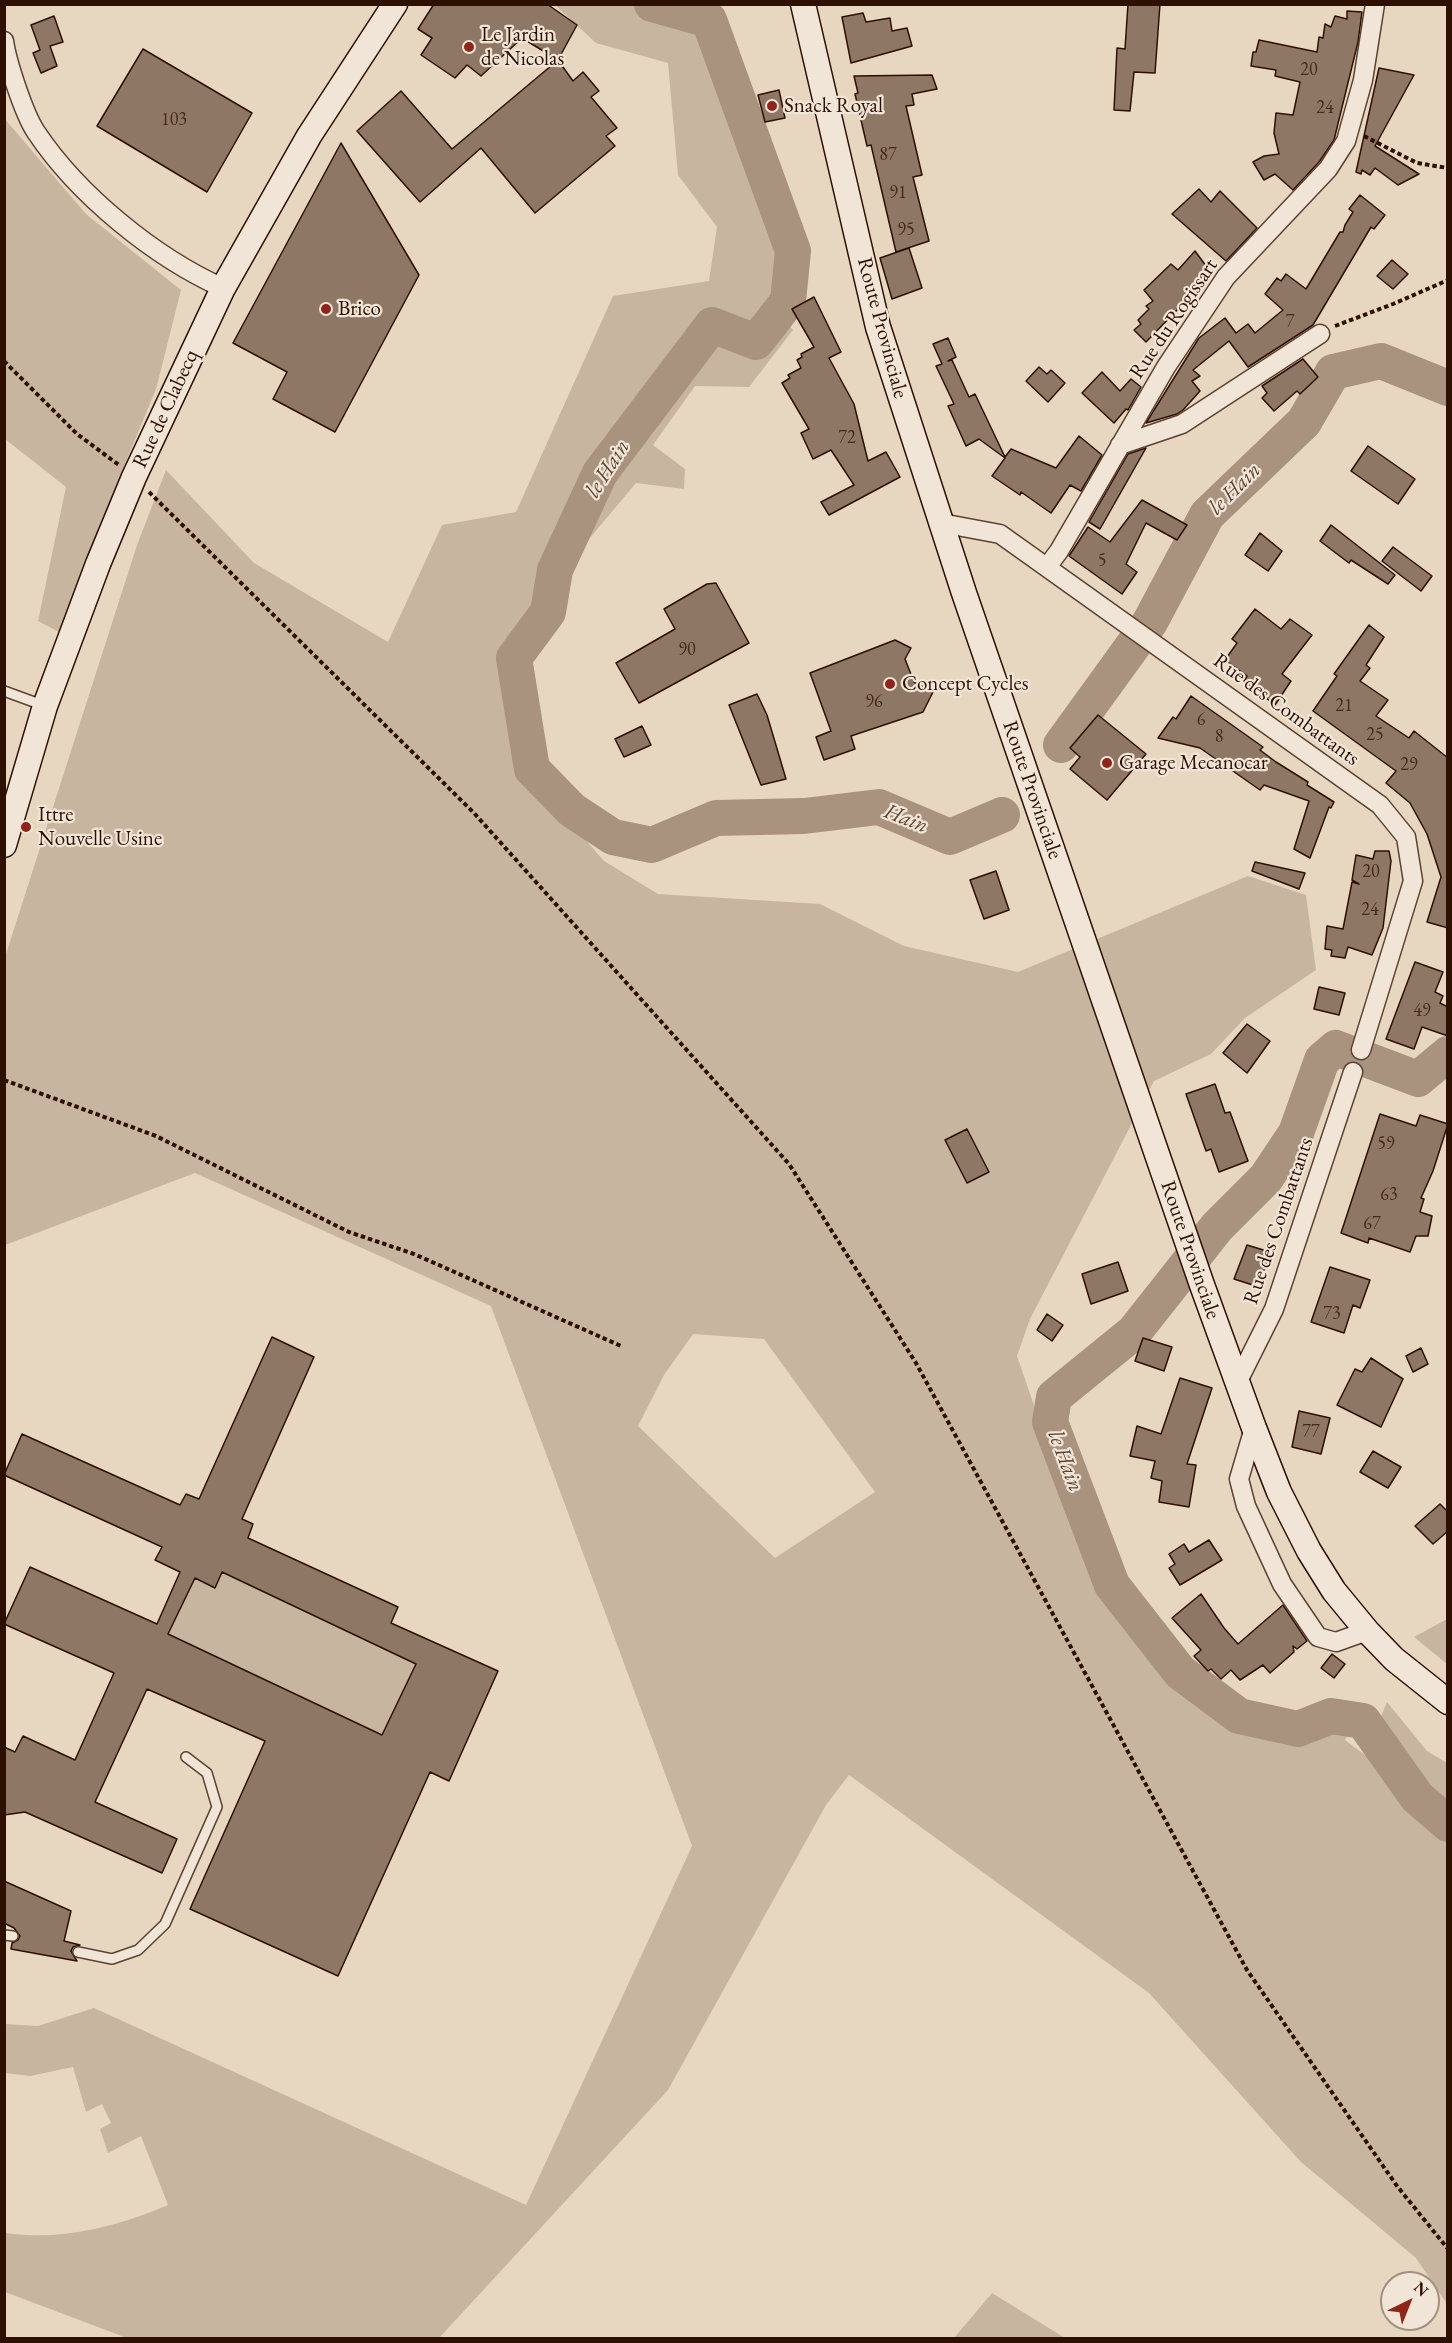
<!DOCTYPE html>
<html>
<head>
<meta charset="utf-8">
<style>
	body { margin:0 }
	#map { position:relative; width:1452px; height:2343px; overflow:hidden; background:#e8d7c0; font-family:"EB Garamond",serif }
	canvas { display:block }
	.frame { position:absolute; inset:0; border:6px solid #2e1002; pointer-events:none }
	.north { position:absolute; left:1380px; top:2271px; width:60px; height:60px; box-sizing:border-box; background:#f0e5d6; border:2px solid #a29081; border-radius:50%; rotate:43deg; font-size:16px; font-weight:700; line-height:24px; text-align:center; color:#2e1002 }
	.north::after { content:''; display:block; margin:auto; width:21px; height:27px; background:#8f2418; clip-path:polygon(50% 0,100% 100%,50% 72%,0 100%) }
</style>
</head>
<body>
<div id="map">
<canvas width="1452" height="2343"></canvas>
<div class="frame"></div>
<div class="north">N</div>
</div>
<script>
const c = document.querySelector('canvas').getContext('2d');
c.lineJoin = 'round';
function paint(path, color) { c.fillStyle = color; c.fill(path, 'evenodd'); }
function stroke(path, color, width, dash) { c.strokeStyle = color; c.lineWidth = width; c.lineCap = dash ? 'butt' : 'round'; c.setLineDash(dash || []); c.stroke(path); }
function drawText(font, color, halo, rows, align = 'center') {
  c.font = font + ' "EB Garamond",serif'; c.lineWidth = 4.5; c.setLineDash([]); c.textBaseline = 'middle'; c.strokeStyle = halo; c.fillStyle = color; for (const [text, x, y, turn = 0] of rows) {
    c.save(); c.translate(x, y); c.rotate((+turn || 0) * Math.PI / 180); c.textAlign = isNaN(turn) ? turn : align; if (halo) c.strokeText(text, 0, 0); c.fillText(text, 0, 0); c.restore();
  }
}
paint(new Path2D(`
	M555,5h98l39,7 41,71 43,162 -5,62 22,23 -44,57 -54,-1 -42,59 32,24 -1,20 -48,-6 -58,69 -37,15 4,28 -34,48 -6,42 8,71 91,105 54,33 162,10 84,42 114,26 230,-96 58,19 10,75 -71,48 -34,36 -57,27 -124,238 -13,37 63,183 139,178 91,27 50,-30 -15,26 20,15 22,-53 40,49 20,12v541l-31,-46 -115,-96 -152,-169 -300,-218 -23,30 -158,285 -229,248h-312l-122,-46v-59c57,8 111,-6 163,-28l-27,-69 -33,17 -8,-24 11,-6 -9,-19 -16,8 -13,-45 -43,9 -25,-3v-49l33,2 56,-18 432,197 166,-359 -201,-540 -296,-133 -190,72v-288l132,-412 29,-75 88,93 134,79 54,-117 74,-13 97,-216 96,-15 8,-54 -39,-52 -10,-112 -72,-20zM693,1334l71,5 111,153 -100,66 -137,-132 26,-51z
	M4,118l82,96 95,76 -25,99 -59,143 -38,100 -21,-11 28,-134 -61,-48z
	M222,1572l194,92 -34,71 -214,-101 27,-56 20,10z
	M1447,1619v45l-33,-27z
	M992,2293l73,45h-111z`), '#c8b5a0');
stroke(new Path2D(`
	M652,4l57,16 84,231 -5,50 -32,41 -44,-17 -112,148 -45,97 -7,42 -34,46 18,111 40,41 41,27 39,8 64,-27 88,-2 75,-9 71,30 52,-22
	M1061,745l89,-123 57,-107 97,-93 29,-50 48,-11 67,27
	M1448,1054l-30,25 -82,-31 -14,12 -26,73 -30,45 -49,49 -83,105 -80,65 -4,25 62,163 68,87 59,44 59,13 33,-13 32,5 54,76 31,27`), '#a9937f', 36);
const building = new Path2D(`
	M434,4h113l30,21 -19,35 -36,-22 -41,38 -14,-11 -12,13 -34,-23 11,-17 -14,-9z
	M1128,4h32l-5,69 -21,-1 -4,39 -16,-1 3,-62 8,1z
	M1347,11l15,1 -4,30 -24,98 -15,22 -26,28 -18,-16 -11,6 -11,-18 11,-6 15,-2 -5,-21 2,-20 17,2 7,-33 -25,-6 1,-6 -25,-4 2,-14h3l3,-12 58,12 2,-15 4,1 2,-14 6,3 4,-11 12,3z
	M863,13l3,9 24,-4 2,13 15,-3 5,18 -61,17 -9,-46z
	M54,16l9,26 -13,4 7,20 -16,7 -8,-20 7,-3 -9,-25z
	M143,49l109,64 -45,79 -110,-66z
	M558,60l15,21 10,-9 16,19 -8,6 26,31 -11,8 9,10 -80,67 -54,-65 -61,54 -63,-71 44,-40 51,58z
	M1379,68l35,7 -39,71 44,28 -21,11 -23,-17 -5,7 -8,-5 -1,4 -5,-2z
	M932,75l5,14 -25,5 2,11 -8,1 16,69 -9,2 16,64 -33,11 -25,-107 -4,1 -12,-52 3,-1 -4,-17z
	M779,90l6,28 -20,4 -7,-27z
	M341,143l78,132 -84,157 -62,-33 14,-27 -54,-29z
	M1199,189l12,13 9,-11 37,37 -31,33 -54,-47z
	M1360,195l25,20 -11,14 -3,-2 -58,98 -65,42 -19,-26 -36,29 7,6 -8,5 8,10 -17,19 -6,4 -31,9 53,-85 26,-20 11,15 12,-9 7,9 28,-23 -18,-16 12,-16 4,3 5,-7 20,15 34,-57h3l2,-7 8,-13 -4,-3z
	M909,248l13,40 -30,11 -12,-41z
	M1195,251l17,23 -66,68 -12,-12 7,-6 -3,-4 11,-11 -3,-3 7,-5 -9,-11 27,-26 7,6z
	M1392,260l16,14 -15,15 -16,-13z
	M814,297l27,55 -12,6 25,46 14,57 18,-9 14,25 -71,38 -8,-13 33,-17 -23,-35 -18,9 -12,-26 8,-4 -27,-46 8,-5 -2,-3 13,-7 -4,-8 5,-3 -1,-3 13,-7 -22,-38z
	M948,338l8,19 -8,4 4,-1 17,37 6,-3 30,63 6,-8 45,19 23,-32 23,19 -21,36 -11,-6 -19,28 -30,-21 -1,3 -28,-19 13,-18 -26,-19 -13,7 -18,-40 6,-2 -18,-38 6,-2 -9,-20z
	M1303,359l15,18 -18,17 -3,-3 -23,20 -12,-13 5,-5 -5,-7z
	M1039,367l8,7 4,-4 14,13 -17,19 -22,-21z
	M1102,372l18,19 11,-12 10,8 -13,23 -2,-1 -12,14 -32,-30z
	M1368,446l47,33 -17,25 -47,-33z
	M1146,448l-46,81 -11,-7 39,-68z
	M1142,500l45,25 -10,15 -31,-17 -20,41 11,8 -15,22 -53,-38 19,-29 22,15z
	M1331,525l64,50 -7,9 -37,-24 -2,3 -29,-22z
	M1260,533l22,18 -14,20 -23,-16z
	M1393,547l39,29 -11,15 -39,-30z
	M716,583l33,60 -110,60 -23,-40 59,-34 -11,-20 43,-25z
	M1255,609l26,20 9,-10 22,16 -30,39 9,7 -16,24 -31,-24 3,-5 -22,-16 12,-17 -5,-4z
	M1369,625l15,12 -18,28 4,3 -10,13 28,19 -12,16 33,22 5,-7 34,27v170l-21,-6 14,-45 -14,-43 -17,-31 -24,-20 10,-12 -83,-60 24,-35 -3,-2z
	M895,640l16,8 -6,11 9,23 19,10 -10,20 -72,24 4,13 -31,11 -8,-23 15,-6 -21,-58z
	M757,694l10,21 19,64 -25,6 -32,-80z
	M1191,696l72,51 -3,3 16,12 32,20 -1,3 27,17 -3,6 -2,-1 -19,51 -16,-9 15,-48 -45,-16 -4,5 -60,-42 -42,-10 15,-21 3,2z
	M1098,715l48,39 -39,46 -37,-31 10,-12 -10,-9z
	M642,726l9,19 -27,12 -9,-18z
	M1375,851h14l2,10 -8,67 -11,27 -24,-8 -3,11 -14,-2 1,-6 -7,-1 2,-23 16,3 9,-47 7,2 -7,-4 4,-25 17,4z
	M1255,862l50,11 -6,16 -47,-18z
	M996,871l13,39 -25,9 -14,-39z
	M1415,962l28,10 -8,20 8,4 -3,7 8,4v29l-26,-9 -8,22 -28,-10z
	M1319,987l26,6 -6,22 -25,-6z
	M1247,1024l23,17 -23,32 -24,-20z
	M1215,1084l10,29 5,-1 18,49 -29,11 -8,-23 -5,2 -20,-57z
	M1380,1114l36,12 4,-11 28,9 -15,47 -12,27 3,1 -4,13 12,4 -4,20h-12l-6,16 -41,-14 -1,5 -27,-10z
	M967,1129l22,43 -22,11 -22,-43z
	M1247,1245l23,7 -11,35 -25,-8z
	M1118,1262l10,29 -37,13 -9,-30z
	M1330,1267l40,13 -10,28 -7,-3 -9,28 -33,-11z
	M1047,1314l16,11 -11,16 -15,-11z
	M272,1337l42,20 -72,162 11,5 -5,14 150,69 -7,16 107,48 -49,110 -19,-9 -92,204 -148,-67 75,-168 -118,-52 -52,113 82,37 -15,34 -137,-61 -21,3v-68l11,5 8,-16 52,24 39,-87 -110,-49 26,-57 127,57 23,-52 -25,-12 7,-13 -158,-72 18,-41 158,71 6,-11 13,5zM222,1572l194,92 -34,71 -214,-101 27,-56 20,10z
	M1143,1338l29,9 -8,24 -29,-10z
	M1421,1348l7,16 -15,8 -7,-16z
	M1371,1358l32,21 -22,48 -44,-22 18,-36 7,3z
	M1180,1378l32,10 -25,76 9,1 -7,42 -30,-5 3,-21 -11,-3 4,-17 -25,-5 7,-30 24,8z
	M1299,1411l31,7 -9,36 -29,-7z
	M1373,1451l28,16 -13,21 -28,-16z
	M1440,1504l8,8v19l-15,13 -18,-18z
	M1209,1540l13,20 -42,25 -11,-17 6,-4 -6,-10 15,-10 5,8z
	M1201,1594l23,34 14,16 45,-39 24,36 -10,8 -4,-3 1,6 -24,21 -7,-8 -23,15 -9,-10 -10,9 -10,-10 -3,2 -14,-15 7,-6 -29,-32z
	M1332,1654l13,10 -11,14 -13,-10z
	M4,1881l67,30 -7,30 16,4 -7,2 -2,4 6,10 -66,-12 1,-6 6,-3 2,-4 -6,-8 -10,-5z`);
paint(building, '#8f7765');
stroke(building, '#2e1002', 1.5);
const lane = new Path2D(`
	M4,691l41,15
	M4,1935l9,1
	M78,1952l34,7 26,-9 27,-26 52,-117 -10,-34 -21,-16`);
const street = new Path2D(`
	M4,41c3,21 20,73 32,91 42,63 118,125 187,156
	M1120,445l62,-21 138,-90
	M941,523l59,11 380,271 26,32 7,44 -52,169
	M1047,567l12,-16 107,-184 60,-90 102,-108 18,-28 17,-61 12,-76
	M1238,1381l36,-72 79,-237
	M1254,1428l-15,51 7,27 36,78 36,53 18,5 31,-11`);
const secondary = new Path2D(`
	M803,4l75,323 86,266 238,692 52,143 25,64 30,59 25,40 33,40 27,28 54,43
	M4,845l41,-139 53,-142 36,-87 89,-189 86,-152 86,-132`);
stroke(lane, '#5c4232', 12);
stroke(street, '#5c4232', 21);
stroke(secondary, '#2e1002', 27);
stroke(new Path2D(`
	M1364,136l53,27 31,5
	M1335,326l58,-22 55,-24
	M4,361l73,73 42,31
	M149,492l325,321 315,351 127,199 331,607 150,216 51,63
	M4,1080l152,56 193,96 65,22 207,92`), '#2e1002', 4, [4.5, 3]);
stroke(lane, '#f0e5d6', 9);
stroke(street, '#f0e5d6', 18);
stroke(secondary, '#f0e5d6', 24);
for (const [x, y, r, color] of [
	[469,47,6,"#8f2418"],
	[772,106,6,"#8f2418"],
	[326,309,6,"#8f2418"],
	[890,684,6,"#8f2418"],
	[1107,763,6,"#8f2418"],
	[26,827,6,"#8f2418"]
]) { const dot = new Path2D(); dot.arc(x, y, r, 0, 2 * Math.PI); c.fillStyle = color; c.fill(dot); stroke(dot, '#f0e5d6', 2); }
drawText('18px', '#462a1b', null, [
	["20",1309,70],
	["24",1325,108],
	["103",174,120],
	["87",888,155],
	["91",898,193],
	["95",906,230],
	["7",1290,322],
	["72",847,438],
	["5",1102,561],
	["90",687,650],
	["96",874,702],
	["21",1344,706],
	["6",1201,720],
	["25",1375,735],
	["8",1219,737],
	["29",1409,765],
	["20",1371,872],
	["24",1370,910],
	["49",1422,1011],
	["59",1386,1144],
	["63",1389,1195],
	["67",1372,1224],
	["73",1332,1314],
	["77",1311,1432]
]);
drawText('21px', '#2e1002', '#f0e5d6', [
	["Le Jardin",481,35],
	["de Nicolas",481,59],
	["Snack Royal",784,106],
	["Brico",338,309],
	["Concept Cycles",902,684],
	["Garage Mecanocar",1119,763],
	["Ittre",38,815],
	["Nouvelle Usine",38,839]
], 'left');
drawText('21px', '#2e1002', '#f0e5d6', [
	["Rue du Rogissart",1174,319,-56],
	["Route Provinciale",882,328,75],
	["Rue de Clabecq",166,409,-65],
	["Rue des Combattants",1286,710,36],
	["Route Provinciale",1032,790,71],
	["Rue des Combattants",1279,1221,-71],
	["Route Provinciale",1190,1250,71]
]);
drawText('italic 22px', '#5f4434', '#f0e5d6', [
	["le Hain",608,469,-58],
	["le Hain",1235,489,-45],
	["Hain",906,819,21],
	["le Hain",1065,1461,69]
]);
</script>
</body>
</html>
